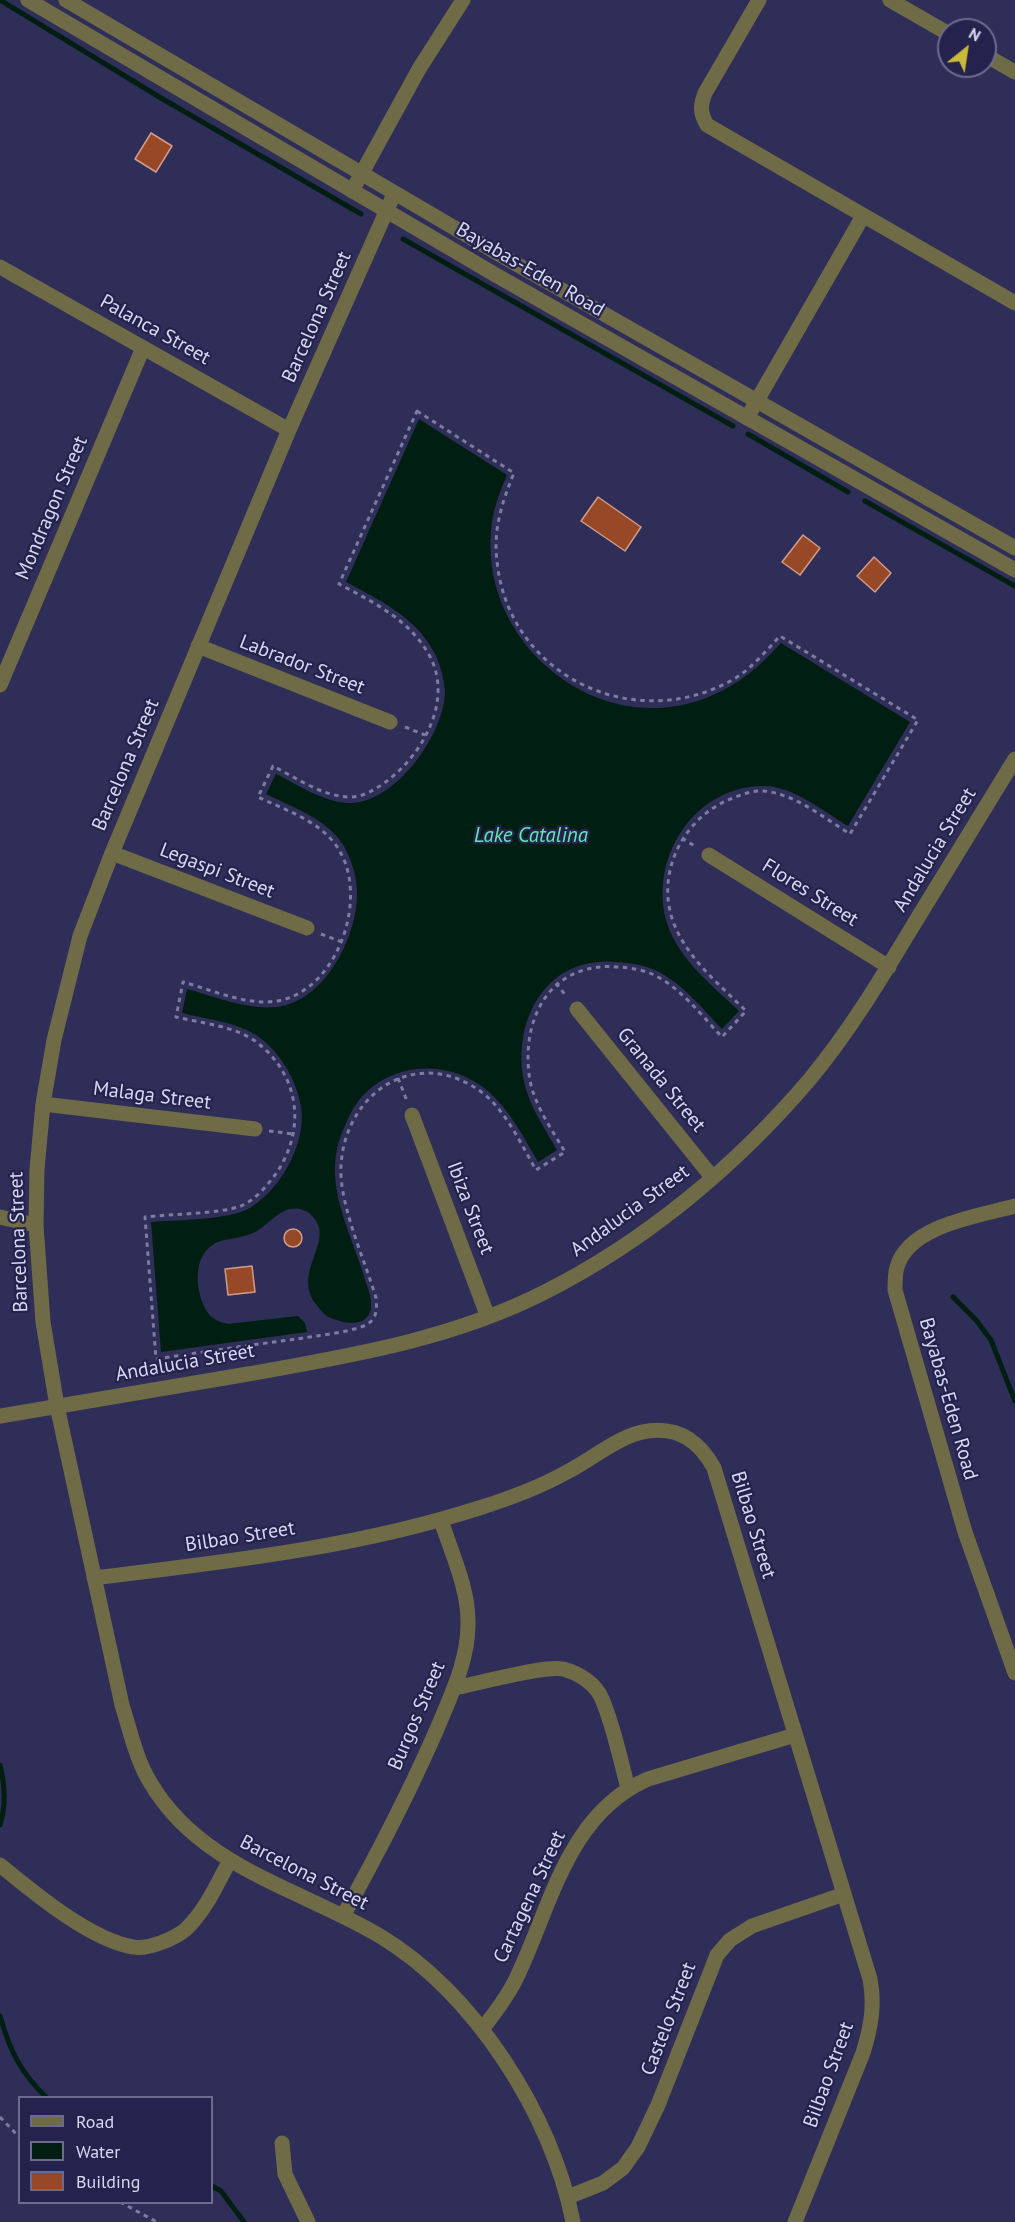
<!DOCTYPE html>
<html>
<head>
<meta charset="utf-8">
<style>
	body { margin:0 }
	#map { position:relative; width:1015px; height:2222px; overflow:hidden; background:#2e2e58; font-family:"PT Sans",sans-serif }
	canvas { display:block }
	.legend { position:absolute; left:18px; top:2096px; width:195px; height:108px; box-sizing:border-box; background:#25234d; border:2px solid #6c6b8f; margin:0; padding:8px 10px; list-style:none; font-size:18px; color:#d6d8f2 }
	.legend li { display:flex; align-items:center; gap:12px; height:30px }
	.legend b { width:30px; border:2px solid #6c6b8f }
	.north { position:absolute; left:937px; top:18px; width:60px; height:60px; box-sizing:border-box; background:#25234d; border:2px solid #6c6b8f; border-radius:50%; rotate:30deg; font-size:16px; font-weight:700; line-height:24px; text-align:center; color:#d6d8f2 }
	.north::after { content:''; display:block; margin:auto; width:21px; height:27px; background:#caba3a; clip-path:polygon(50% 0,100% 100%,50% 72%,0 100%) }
</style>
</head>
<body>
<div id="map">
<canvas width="1015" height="2222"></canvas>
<ul class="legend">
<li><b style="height:8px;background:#706b47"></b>Road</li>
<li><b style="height:16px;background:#001e11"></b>Water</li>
<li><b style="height:16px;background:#974826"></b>Building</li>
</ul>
<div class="north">N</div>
</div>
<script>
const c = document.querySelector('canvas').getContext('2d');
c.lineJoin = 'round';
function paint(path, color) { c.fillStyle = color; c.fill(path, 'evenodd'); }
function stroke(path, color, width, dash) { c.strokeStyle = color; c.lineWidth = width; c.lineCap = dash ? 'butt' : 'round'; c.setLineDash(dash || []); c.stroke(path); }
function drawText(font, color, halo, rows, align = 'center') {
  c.font = font + ' "PT Sans",sans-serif'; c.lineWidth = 4.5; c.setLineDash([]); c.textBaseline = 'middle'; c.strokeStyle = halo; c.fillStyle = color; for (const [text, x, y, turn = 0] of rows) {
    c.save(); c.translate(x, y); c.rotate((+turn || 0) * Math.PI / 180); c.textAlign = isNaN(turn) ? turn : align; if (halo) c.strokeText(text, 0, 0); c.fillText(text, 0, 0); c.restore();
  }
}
paint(new Path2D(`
	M419,419l88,56c-8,19 -15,37 -16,57 -10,116 113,212 222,163 28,-12 48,-30 68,-52l129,79 -62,104c-25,-15 -56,-41 -86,-40 -69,1 -114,74 -95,137 11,36 46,63 72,88l-17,18c-20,-21 -39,-45 -65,-58 -12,-6 -26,-8 -40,-9 -67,-7 -103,52 -94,114 4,27 21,51 34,74l-19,12c-14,-24 -28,-52 -49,-70 -44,-39 -117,-29 -141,27 -7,14 -13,31 -13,48 -1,37 18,73 29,109 2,9 8,20 7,30 0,6 -3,12 -9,15 -10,4 -21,1 -31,-3 -8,-3 -10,-8 -16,-15 -22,-32 19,-61 -1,-85 -4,-5 -8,-8 -14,-9 -20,-4 -31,17 -47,24 -7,3 -15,4 -22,6 -8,1 -14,2 -21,8 -18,14 -14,49 -2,66 5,7 12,9 20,11l70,-8 7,7 2,9 -146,20 -10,-130c25,-2 73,-2 95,-12 33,-17 61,-66 55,-103 -4,-27 -22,-57 -45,-72 -20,-13 -50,-16 -74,-22l5,-24c29,8 60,21 90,18 48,-6 79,-69 80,-111 1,-16 -6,-39 -15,-53 -17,-25 -50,-36 -76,-49l10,-20c22,11 46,27 71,29 47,3 98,-69 98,-112 -1,-12 -5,-28 -11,-39 -19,-35 -54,-52 -88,-70z`), '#001e11');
stroke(new Path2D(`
	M0,0l161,98 200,116
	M403,239l330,187
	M748,434l100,58
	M865,501l150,85
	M953,1297l23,23 15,20 24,61
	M0,1765c5,20 6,41 0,60
	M0,2016c10,35 20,56 47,82
	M212,2186l9,5 23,31`), '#001e11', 5);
const building = new Path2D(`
	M151,133l21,13 -16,26 -21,-13z
	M598,497l43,30 -16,24 -44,-30z
	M803,535l17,13 -20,27 -18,-13z
	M874,557l17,16 -16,19 -18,-16z
	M284 1238a9 9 0 1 1 18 0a9 9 0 1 1-18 0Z
	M252,1266l3,26 -27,3 -3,-26z`);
paint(building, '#974826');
stroke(building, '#d39c86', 1.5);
stroke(new Path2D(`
	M417,411l97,62c-12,29 -21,57 -17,88 11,115 138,175 237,118 18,-11 32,-28 46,-43l138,84 -68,114c-26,-16 -55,-40 -86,-43 -10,-1 -21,3 -31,7 -49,18 -79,75 -59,126 14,35 46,61 72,87l-24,26c-20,-21 -41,-49 -68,-62 -10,-5 -23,-7 -35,-8 -66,-6 -97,47 -90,107 3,28 22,54 36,78l-29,18c-15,-26 -29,-57 -52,-76 -64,-50 -139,-4 -143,72 -2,39 24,94 35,132 1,10 1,19 -7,25 -12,9 -56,13 -72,16 -47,6 -94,13 -141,20l-11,-142c25,-3 74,-3 96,-11 14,-6 25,-19 34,-31 32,-45 25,-101 -20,-134 -21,-15 -54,-18 -79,-24l7,-35c29,8 64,24 94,19 62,-10 95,-109 58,-157 -18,-24 -50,-34 -77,-47l15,-31c23,12 51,31 77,31 14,0 26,-8 37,-16 36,-27 68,-83 41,-128 -20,-34 -55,-51 -89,-69z
	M405,727l20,8
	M682,838l14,9
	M321,934l21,8
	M556,983l10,13
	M398,1078l9,23
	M269,1131l25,3
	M0,2117l20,21
	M120,2202l37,20`), '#7b7c9f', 3, [4.5, 4.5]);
stroke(new Path2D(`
	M759,0l-54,93c-5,13 -5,20 2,32l308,178
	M890,0l59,34
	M985,55l30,17
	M352,191l67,-122 44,-69
	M394,194l-105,236 -177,423 -32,83 -26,104 -11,64 -6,65 -1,56 7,97 14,84 65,299c8,25 14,54 28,77 49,85 151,107 230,154 94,57 172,178 193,286
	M0,267l289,163
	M747,418l116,-202
	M198,646l192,76
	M0,685l143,-337
	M112,853l195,75
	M709,855l180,112
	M577,1009l135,168
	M43,1104l212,25
	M412,1115l76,202
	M0,1217l36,8
	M0,1416c83,-14 165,-28 248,-42 101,-18 205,-35 297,-82 101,-51 192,-127 265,-213 40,-48 72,-102 104,-155 34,-55 67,-110 101,-165
	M94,1578c129,-16 261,-30 385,-70 29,-9 61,-21 88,-36 24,-12 54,-38 81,-41 31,-4 51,10 66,37l156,511c5,26 1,48 -7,74l-68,169
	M454,1688c23,-4 89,-23 109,-19 16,4 33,15 39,30 12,28 18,60 26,89
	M0,1865c33,27 90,75 133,82 14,3 41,-8 52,-17 20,-18 32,-46 45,-70
	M343,1916c34,-61 66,-123 94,-187 14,-34 32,-70 31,-108 0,-34 -17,-69 -27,-101
	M483,2028c12,-15 24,-31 33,-49 35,-72 51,-165 132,-200l147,-44
	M282,2143l3,31 23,48
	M568,2197l35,-14 20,-15 15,-21 20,-42 59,-150 13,-15 22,-14 92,-32`), '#706b47', 15);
stroke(new Path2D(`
	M28,0l466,274 521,296
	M66,0l438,257 511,291
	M1015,1206c-36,10 -106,19 -118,61 -2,7 -2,16 -2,23l70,242 50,141`), '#706b47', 15);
drawText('20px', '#d6d8f2', '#25234d', [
	["Bayabas-Eden Road",530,270,30],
	["Barcelona Street",317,317,-66],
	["Palanca Street",155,330,29],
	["Mondragon Street",52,508,-67],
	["Labrador Street",302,665,21],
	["Barcelona Street",126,765,-67],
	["Andalucia Street",935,850,-59],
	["Legaspi Street",217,871,21],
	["Flores Street",810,893,32],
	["Granada Street",661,1080,51],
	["Malaga Street",152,1096,7],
	["Ibiza Street",470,1208,69],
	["Andalucia Street",630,1211,-36],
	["Barcelona Street",19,1242,-92],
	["Andalucia Street",185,1363,-10],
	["Bayabas-Eden Road",948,1399,74],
	["Bilbao Street",753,1525,73],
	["Bilbao Street",240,1537,-9],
	["Burgos Street",417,1716,-67],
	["Barcelona Street",304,1873,27],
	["Cartagena Street",530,1897,-65],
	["Castelo Street",669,2019,-69],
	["Bilbao Street",829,2075,-70]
]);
drawText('italic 21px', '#60e9ae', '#25234d', [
	["Lake Catalina",531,836]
]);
</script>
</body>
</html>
